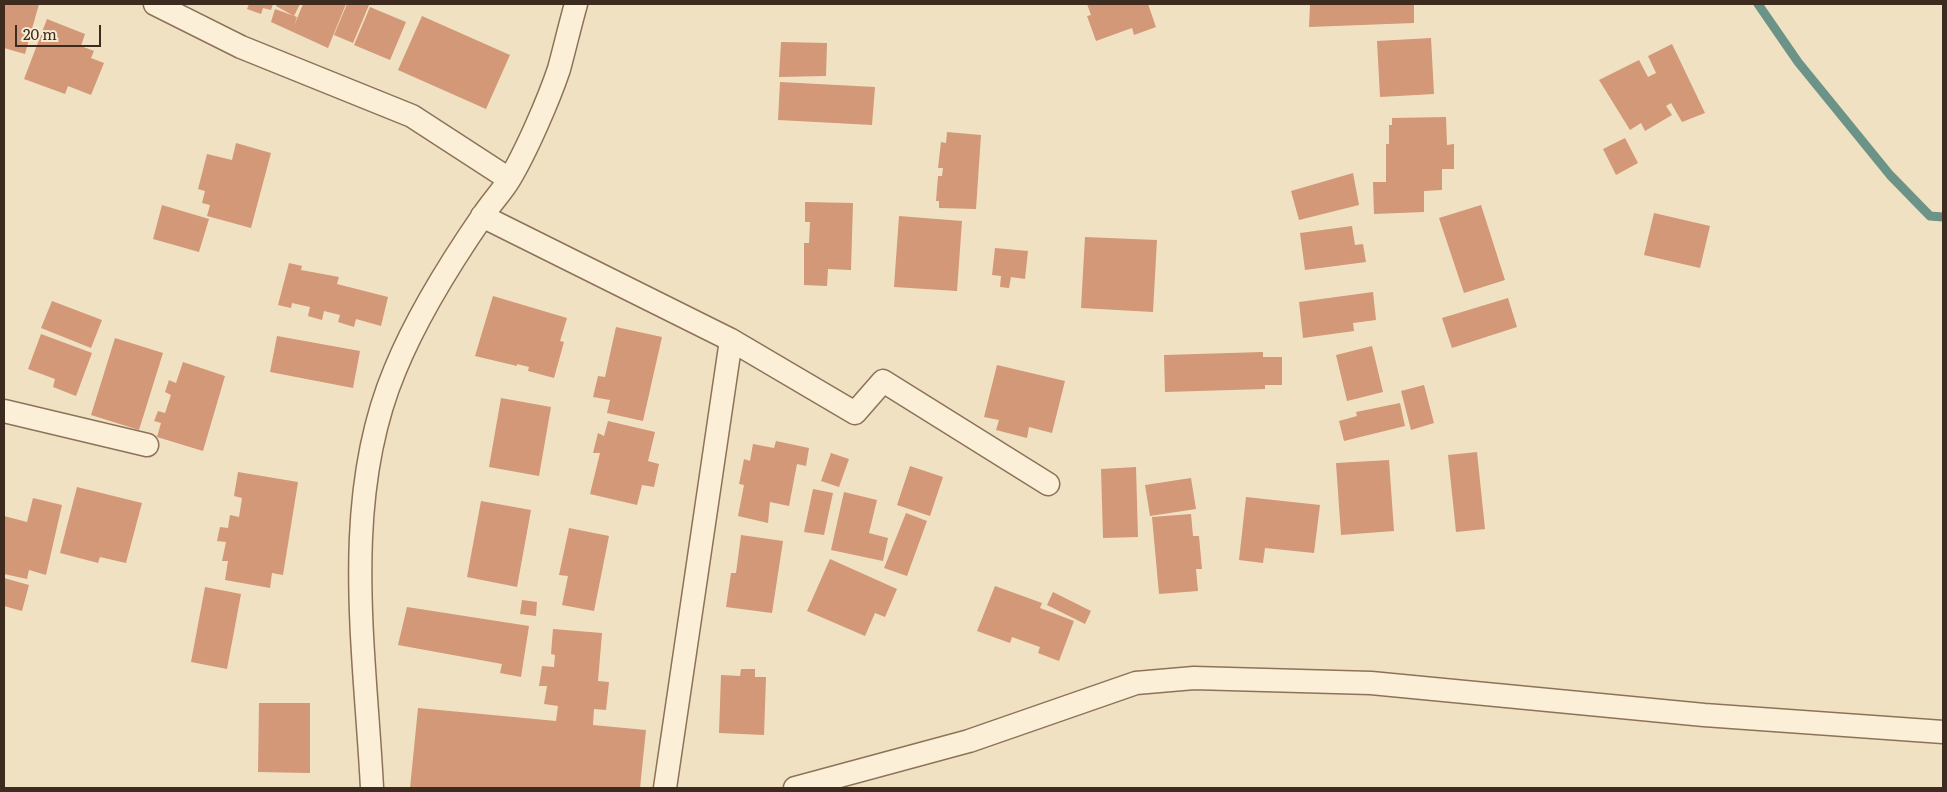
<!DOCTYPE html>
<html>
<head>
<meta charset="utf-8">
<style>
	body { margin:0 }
	#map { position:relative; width:1947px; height:792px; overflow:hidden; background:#f1e1c3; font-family:Literata,serif }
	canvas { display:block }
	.frame { position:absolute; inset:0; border:5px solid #3c2b1e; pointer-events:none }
	.scale { position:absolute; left:15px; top:25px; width:86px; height:22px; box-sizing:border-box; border:2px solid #3c2b1e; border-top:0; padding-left:6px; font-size:15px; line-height:18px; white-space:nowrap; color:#3c2b1e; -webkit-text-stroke:4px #f8ebd4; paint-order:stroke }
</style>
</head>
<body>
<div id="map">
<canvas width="1947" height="792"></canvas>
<div class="frame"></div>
<div class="scale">20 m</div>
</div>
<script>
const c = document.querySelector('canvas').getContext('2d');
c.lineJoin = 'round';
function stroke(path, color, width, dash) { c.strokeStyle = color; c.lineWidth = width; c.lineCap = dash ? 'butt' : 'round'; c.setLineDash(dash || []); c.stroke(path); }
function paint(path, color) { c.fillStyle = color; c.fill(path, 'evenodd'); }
stroke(new Path2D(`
	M1758,4l40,58 92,113 40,41 13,1`), '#6b9387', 9);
paint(new Path2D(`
	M4,4h35l-14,50 -21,-6z
	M249,4h24l-2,6 -8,-2 -2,6 -14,-5z
	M277,4h23l-6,12 -18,-10z
	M303,4h43l-18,44 -57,-26 4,-13 22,8 -3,9z
	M347,4l22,1 -16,38 -19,-8z
	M1087,4h61l8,23 -22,8 -2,-7 -36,13 -9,-25 4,-1z
	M1310,4h104v19l-105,4z
	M370,7l36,15 -16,38 -36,-15z
	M422,16l88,39 -24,54 -88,-39z
	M47,19l38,15 -4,12 13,5 -3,7 13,5 -13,32 -23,-9 -3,8 -41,-15z
	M1431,38l3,56 -54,3 -3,-56z
	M781,42l46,1 -1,33 -47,1z
	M1672,44l33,69 -23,9 -11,-19 -5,3 6,9 -27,16 -4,-8 -11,7 -31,-50 40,-20 9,17 8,-4 -8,-17z
	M780,82l95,5 -3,38 -94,-5z
	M1446,117l1,28 7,-1v25h-12v21l-18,1v21l-50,2 -1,-32h13v-38h3v-19h3v-7z
	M947,132l34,3 -5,74 -37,-1v-7h-3l2,-25h4l1,-8h-5l3,-26 5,1z
	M1625,138l13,25 -22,12 -13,-26z
	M236,143l35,10 -20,75 -44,-12 3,-11 -8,-2 3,-12 -7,-2 9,-35 25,6z
	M1353,173l6,32 -60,15 -8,-29z
	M805,202l48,1 -2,67 -23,-1 -1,17 -23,-1v-42h5l1,-21h-5z
	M162,205l47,14 -10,33 -46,-13z
	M1481,205l24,75 -41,13 -25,-75z
	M1654,213l56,13 -10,42 -56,-13z
	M899,216l63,5 -5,70 -63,-4z
	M1352,226l3,19 8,-1 3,18 -61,8 -5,-37z
	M1085,237l72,3 -4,72 -72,-4z
	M995,248l33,3 -3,28 -14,-2 -2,11 -9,-1 1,-11 -9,-1z
	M289,263l13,3 -1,4 38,7 -2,7 51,13 -7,29 -25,-7 -2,8 -16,-5 2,-7 -16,-4 -2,9 -14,-4 2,-9 -18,-4 -1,5 -13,-3z
	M1373,292l3,28 -23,3 1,8 -51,7 -4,-36z
	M493,296l74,22 -7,23 4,1 -10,36 -26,-7 1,-4 -12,-3v2l-42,-10z
	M1508,298l9,29 -65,21 -10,-30z
	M52,301l50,19 -11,28 -50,-20z
	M616,327l46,10 -19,84 -36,-8 3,-13 -17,-3 5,-21 7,1z
	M41,334l51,19 -16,43 -23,-9 2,-8 -27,-10z
	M277,336l83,15 -7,37 -83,-16z
	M115,338l48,15 -24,77 -48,-15z
	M1372,346l11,46 -36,9 -11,-46z
	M1263,352v5h19v28h-17v4l-100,3 -1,-37z
	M183,362l42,14 -22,75 -46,-14 4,-14 -7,-2 4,-10 7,2 6,-18 -6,-3 4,-12 7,3z
	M997,365l68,16 -13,52 -23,-6 -2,11 -31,-8 3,-10 -15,-3z
	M1424,385l10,38 -23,7 -10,-39z
	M501,398l50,9 -12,69 -50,-9z
	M1400,403l5,23 -61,15 -5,-20 18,-5 -1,-4z
	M608,421l47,11 -7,29 11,3 -5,23 -12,-2 -5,20 -47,-11 10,-41h-7l5,-20 6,3z
	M776,441l33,7 -3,18 -9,-2 -8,42 -19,-4 -2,21 -30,-7 6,-31 -5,-1 5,-25 6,2 3,-17 21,4z
	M1477,452l8,77 -29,3 -8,-77z
	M831,453l18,6 -10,28 -18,-6z
	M1389,460l5,71 -53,4 -5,-72z
	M910,466l33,11 -13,39 -33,-11z
	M1136,467l2,70 -35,1 -2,-69z
	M238,472l60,10 -15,93 -11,-2 -2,15 -45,-8 3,-19h-6l4,-19 -9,-1 3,-14 8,1 2,-13 9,2 3,-19 -8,-2z
	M1191,478l5,31 -46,7 -5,-31z
	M77,487l65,16 -16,60 -26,-6 -2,6 -38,-10z
	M813,489l20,4 -9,42 -20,-3z
	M844,492l33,8 -8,33 19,5 -5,23 -52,-11z
	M1246,497l74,8 -6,48 -49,-5 -2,15 -24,-3z
	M33,498l29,7 -16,70 -17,-5 -2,9 -23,-5v-58l23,6z
	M481,501l50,9 -14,77 -50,-10z
	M906,513l21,8 -20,55 -23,-8z
	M1191,514l2,22h6l3,33h-6l2,22 -39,3 -7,-77z
	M569,528l40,8 -15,75 -32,-6 6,-29 -9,-1z
	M741,535l42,6 -11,72 -46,-6 5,-34h5z
	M830,559l67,30 -12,28 -10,-4 -10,23 -58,-25z
	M4,578l25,7 -7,26 -18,-5z
	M995,586l47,17 -2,5 34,13 -15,40 -21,-8 2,-6 -28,-10 -2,6 -33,-12z
	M205,587l36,7 -14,75 -36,-7z
	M1053,592l38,19 -6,13 -38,-19z
	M522,600l15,2 -1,14 -16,-2z
	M407,607l122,19 -8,51 -21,-4 2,-9 -104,-19z
	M553,629l49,4 -4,48 11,1 -3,28 -12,-1 -1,16 53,5 -6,58h-230l8,-80 138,13 2,-15 -14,-2 3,-18h-8l3,-20 12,1 1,-12 -4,-1z
	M741,669h14v8h11l-2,58 -45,-2 2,-58 19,1z
	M259,703h51v70l-52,-1z`), '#d29877');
const minor = new Path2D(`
	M155,4l86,43 171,69 97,63
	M482,216l249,124 124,73 28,-32 165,103
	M4,411l143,34
	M372,788c-7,-138 -32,-287 23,-418 22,-54 54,-105 87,-153 8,-13 19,-24 27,-37 17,-28 40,-81 50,-111 6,-22 11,-44 17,-65
	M665,788l66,-448
	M795,788l174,-47 167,-58 58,-5 177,5 333,32 239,17`);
stroke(minor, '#8d7258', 25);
stroke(minor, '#fbefd7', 22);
</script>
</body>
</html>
